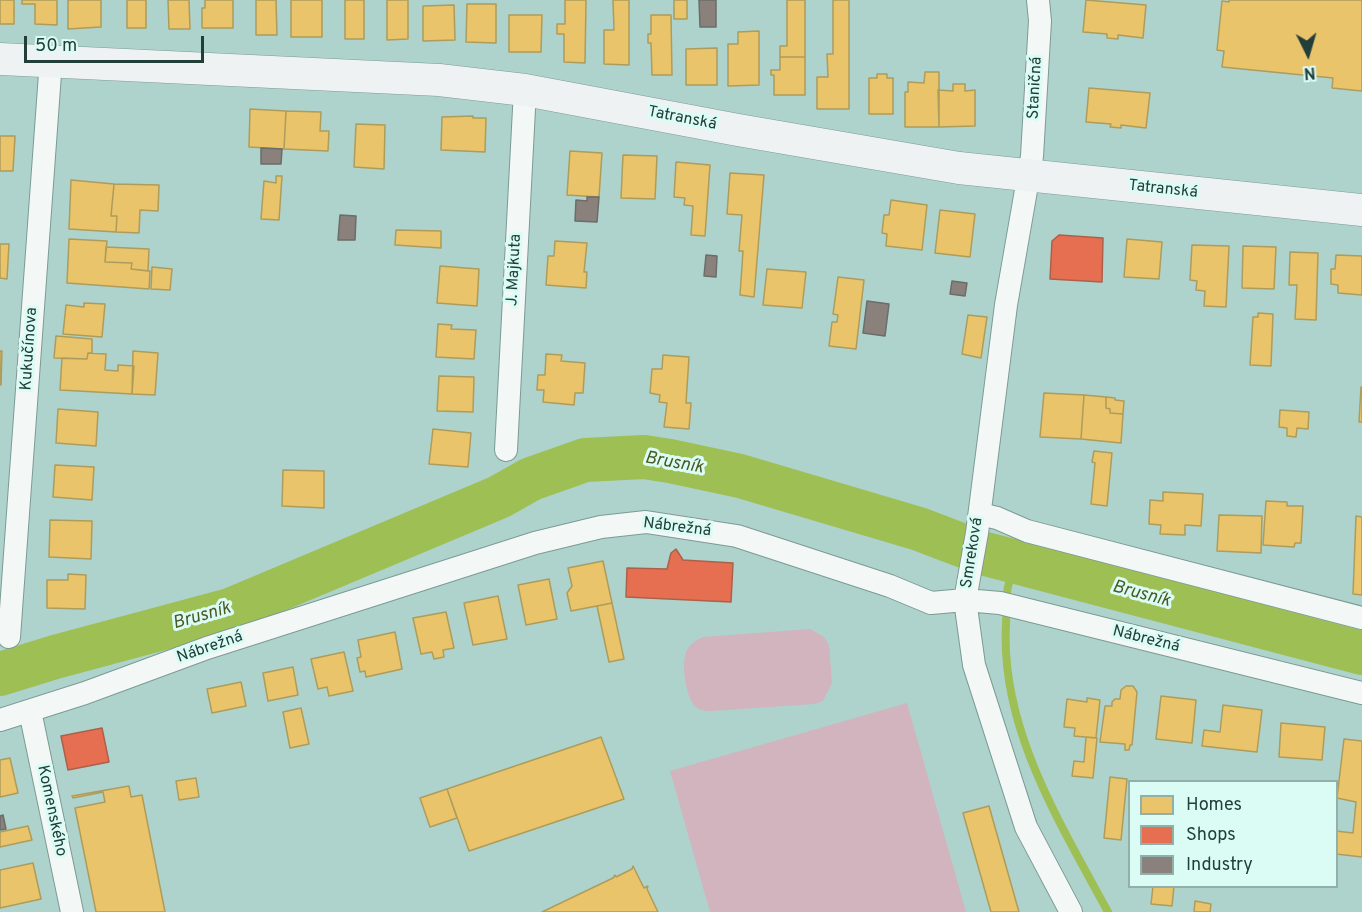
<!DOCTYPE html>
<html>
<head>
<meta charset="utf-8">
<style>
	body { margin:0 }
	#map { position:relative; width:1362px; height:912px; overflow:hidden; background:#aed3cc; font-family:Overpass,sans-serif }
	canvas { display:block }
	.legend { position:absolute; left:1128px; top:780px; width:210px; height:108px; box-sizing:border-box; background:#dbfcf5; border:2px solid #91b0aa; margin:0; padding:8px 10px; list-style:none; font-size:18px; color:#223e39 }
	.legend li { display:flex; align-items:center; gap:12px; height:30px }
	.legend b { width:30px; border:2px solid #91b0aa }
	.north { position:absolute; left:1278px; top:24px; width:60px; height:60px; -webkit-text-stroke:4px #dbfcf5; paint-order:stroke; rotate:175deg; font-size:16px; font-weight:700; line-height:24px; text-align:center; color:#223e39 }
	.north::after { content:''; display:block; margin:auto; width:21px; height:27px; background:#223e39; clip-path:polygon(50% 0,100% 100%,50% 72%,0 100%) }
	.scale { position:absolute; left:24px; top:36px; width:180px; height:27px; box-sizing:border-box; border:3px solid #223e39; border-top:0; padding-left:8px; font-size:18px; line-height:21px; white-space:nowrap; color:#223e39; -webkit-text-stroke:4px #dbfcf5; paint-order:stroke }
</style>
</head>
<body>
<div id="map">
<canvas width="1362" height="912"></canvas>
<ul class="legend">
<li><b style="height:16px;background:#e9c46a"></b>Homes</li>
<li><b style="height:16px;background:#e76f51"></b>Shops</li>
<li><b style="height:16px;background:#8a817c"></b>Industry</li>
</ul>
<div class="north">N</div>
<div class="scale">50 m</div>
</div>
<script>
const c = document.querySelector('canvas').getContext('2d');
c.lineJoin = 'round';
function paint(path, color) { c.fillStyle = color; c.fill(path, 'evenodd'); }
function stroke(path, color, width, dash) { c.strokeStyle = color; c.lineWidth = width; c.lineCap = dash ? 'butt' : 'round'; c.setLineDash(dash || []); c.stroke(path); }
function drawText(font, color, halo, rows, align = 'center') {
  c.font = font + ' Overpass,sans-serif'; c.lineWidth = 6; c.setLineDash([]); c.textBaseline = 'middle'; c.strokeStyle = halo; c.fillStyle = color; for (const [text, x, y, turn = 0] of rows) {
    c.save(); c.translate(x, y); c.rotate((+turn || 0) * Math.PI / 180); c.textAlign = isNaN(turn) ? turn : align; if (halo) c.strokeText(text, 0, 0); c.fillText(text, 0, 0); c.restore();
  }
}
paint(new Path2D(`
	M810,629l14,8 5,8 3,38 -9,18 -9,3 -103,7c-5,0 -10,0 -14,-3 -12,-9 -17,-48 -9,-60 4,-6 9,-8 15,-11z
	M907,703l59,209h-256l-40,-141z`), '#d1b4bd');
const homes = new Path2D(`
	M0,0h14v24h-14z
	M22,0h35v25l-22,-1v-20h-13z
	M68,0h33v27l-33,2z
	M127,0h19v28h-19z
	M168,0h21l1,29h-21z
	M205,0h28v28h-31v-20h3z
	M256,0h20l1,35h-21z
	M291,0h31v37h-31z
	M345,0h19v39h-19z
	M387,0h21v39l-21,1z
	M565,0h21l-1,63 -21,-1v-28h-7v-10h8z
	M613,0h16v65l-25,-1v-34h10z
	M674,0h13v19h-13z
	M787,0h18v57h-25v-11h7z
	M833,0h16v109h-32v-32h11l-1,-23h6z
	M1086,0l60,5 -3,33 -25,-3v4l-11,-1v-4l-24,-2z
	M1229,0h133v91l-30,-3 1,-10 -111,-11 2,-16 -7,-1 5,-49 7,1z
	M467,4h29v39l-30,-1z
	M454,5l1,35 -32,1v-35z
	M509,15h33l-1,37h-32z
	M651,15h20l1,60h-20l-1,-32h-3v-9h3z
	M759,31v54l-31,1v-42h10v-12z
	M717,48v37h-31v-36z
	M780,57h25v38h-31v-20h-3v-5h9z
	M925,72h14v55h-34v-35h3v-10l16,1z
	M877,74h10v4h6v36h-24v-36h8z
	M953,84h12v7l10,-1v36l-36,1 -1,-37 15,1z
	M1089,88l61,5 -4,35 -25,-3v3l-11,-1 1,-3 -25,-2z
	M250,109l36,2 -2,38 -35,-2z
	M286,111l35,1 -1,19h9l-1,20 -44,-2z
	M473,116v2h13l-1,34 -44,-2 1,-33z
	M356,124l29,1 -1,44 -30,-2z
	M0,136h15l-2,35h-13z
	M570,151l32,2 -3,44 -32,-2z
	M623,155l34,1 -2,43 -34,-1z
	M676,162l34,3 -5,71 -14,-1 2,-29 -9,-1 1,-7 -11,-1z
	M730,173l34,2 -10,122 -14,-2 3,-44h-4l3,-36 -15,-1z
	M276,176h6l-3,44 -18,-1 3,-38 12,2z
	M71,180l43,4 -3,32h6l-1,16 -47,-3z
	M114,184l45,1 -1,26 -18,-1 -1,23 -23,-1 1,-16h-6z
	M891,200l36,5 -5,45 -36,-4 1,-12 -5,-1 2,-18h5z
	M940,210l35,4 -5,43 -35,-4z
	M396,230l45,1v17l-46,-3z
	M69,239l38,2 -2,21 27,1 -1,6 19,2 -1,18 -82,-6z
	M1127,239l35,3 -3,37 -35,-2z
	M555,241l32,2 -3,29h3l-1,16 -40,-3 2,-29h6z
	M0,244h9l-2,35 -7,-1z
	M1192,245l37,1 -3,61 -22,-1 1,-15 -9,-1 1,-9 -7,-1z
	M1243,246l33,1 -2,42 -32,-1z
	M106,247l43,2 -1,22 -17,-2 1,-6 -27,-1z
	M1290,252l28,1 -2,67 -21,-1 2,-34h-8z
	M1336,255l26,1v39l-24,-2v-8l-7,-1v-15h4z
	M440,266l39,3 -2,37 -40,-3z
	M152,267l20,2 -2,21 -19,-1z
	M767,269l39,3 -4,36 -39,-3z
	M838,277l26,3 -8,69 -27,-3 3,-24h5l1,-7 -5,-1z
	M84,303l21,1 -3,33 -39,-3 3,-29 18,2z
	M1258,313l15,1 -2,52 -21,-1 3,-48h5z
	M968,315l19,2 -6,41 -19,-4z
	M438,324l14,1 -1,4 25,1 -2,29 -38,-2z
	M56,336l36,3v14h-4l-1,6 -33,-1z
	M0,351h2l-1,34h-1z
	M133,351l25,2 -3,42 -23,-1z
	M88,353l18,1 -1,16 13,1v-6l16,1 -2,28 -72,-4 2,-32 25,1z
	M546,354l16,1 -1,6 24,2 -2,30h-8l-1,12 -31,-3 1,-12h-7l1,-15h7z
	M663,355l26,2 -3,46h5l-2,26 -25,-2 3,-24 -8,-1 1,-7 -10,-2 2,-24h10z
	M439,376l35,1 -1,35 -36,-1z
	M1361,387h1v35h-3z
	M1044,393l40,2 -3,44 -41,-2z
	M1084,395l22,2v11l4,1v4l13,1 -2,29 -40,-4z
	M1106,397l9,1v2l9,1 -1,13 -13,-1v-4l-4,-1z
	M58,409l40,3 -2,34 -40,-3z
	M1280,410l29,2 -1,17 -11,-1 -1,9 -9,-1v-8l-8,-1z
	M433,429l38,4 -3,34 -39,-3z
	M1094,451l18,2 -5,53 -16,-2 4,-41 -3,-1z
	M55,465l39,2 -2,33 -39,-3z
	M283,470l41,1v37l-42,-2z
	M1163,492l40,2 -2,32 -16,-1v10l-25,-1 1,-9 -12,-1 1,-24 13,1z
	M1266,501l21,1v4h16l-2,37h-6l-1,4 -31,-2z
	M1219,515l43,1 -1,37 -44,-2z
	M1356,516l6,1v78l-9,-1z
	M50,520l42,1 -1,38 -42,-2z
	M603,561l9,42 -41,8 -4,-18 5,-7 -4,-18z
	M68,574l18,1 -1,34 -38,-1v-28h21z
	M549,579l8,40 -31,6 -8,-40z
	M498,596l9,43 -34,6 -9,-42z
	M612,603l12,56 -15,3 -12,-56z
	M446,612l8,36 -11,2 1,7 -10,2 -2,-7 -11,2 -8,-36z
	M395,632l7,37 -36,8 -1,-6 -5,1 -3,-14 4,-1 -3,-17z
	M344,652l9,39 -24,5 -2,-9 -9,2 -7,-30z
	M293,667l5,28 -30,6 -5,-28z
	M241,682l5,24 -34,7 -5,-24z
	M1126,686h7l4,6 -5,53h-2l-1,5h-4v-6l-25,-2 5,-36h7v-4l3,-3h5l1,-9z
	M1161,696l35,4 -4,43 -36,-4z
	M1087,698l13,2 -4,38 -22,-2 1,-8 -11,-1 3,-28 20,3z
	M1223,705l39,5 -5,42 -55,-6 2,-16 16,2z
	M301,708l8,36 -19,4 -7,-36z
	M1281,723l44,4 -3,33 -43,-3z
	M601,737l23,62 -155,52 -22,-62z
	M1086,737l11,1 -4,40 -21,-2 2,-15 10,1z
	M1344,739l18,2v116l-26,-3v-23l17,2 3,-31 -19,-4z
	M10,758l8,35 -18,4v-37z
	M1110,777l17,2 -6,61 -17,-2z
	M196,778l3,19 -20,3 -3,-19z
	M129,786l2,11 11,-2 23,117h-69l-21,-104 30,-6 -2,-10 -30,6 -1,-2z
	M447,789l10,29 -27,9 -10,-29z
	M989,806l30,106h-28l-28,-99z
	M28,826l4,14 -32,7v-15z
	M33,863l8,36 -41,9v-38z
	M633,866l11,22 4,-2 -1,3 11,23h-116l71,-34 2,-3 1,2 16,-8z
	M1153,886h21l-2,20 -21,-2z
	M1195,901l16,3 -1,8h-16z`);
paint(homes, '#e9c46a');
stroke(homes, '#ad9c5b', 1.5);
const shops = new Path2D(`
	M1059,235l44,3 -1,44 -52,-3 2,-38z
	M676,549l7,11 50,3 -2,39 -105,-5 1,-29 40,1 4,-16z
	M102,728l7,34 -41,8 -7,-34z`);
paint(shops, '#e76f51');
stroke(shops, '#ac604a', 1.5);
const industry = new Path2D(`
	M699,0h17v27h-16z
	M261,148l21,1 -1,15h-20z
	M587,197h12l-2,25 -22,-1 1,-21 11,1z
	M340,215l16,1 -1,24h-17z
	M706,255l11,1 -1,21 -12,-1z
	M952,281l15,2 -2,13 -15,-2z
	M867,301l22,3 -4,32 -22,-3z
	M3,815l3,14 -6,1v-14z`);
paint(industry, '#8a817c');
stroke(industry, '#6b6d68', 1.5);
stroke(new Path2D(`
	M1022,564c-4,5 -10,12 -13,19 -4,11 -2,28 -3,41 -6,104 54,199 102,288`), '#9dbf54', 8);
stroke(new Path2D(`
	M0,674l55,-17 175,-47 269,-113 32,-18 54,-19 59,-3 26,4 70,15 179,53 63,24 380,100`), '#9dbf54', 44);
const street = new Path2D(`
	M1038,0l2,21 -8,135 -26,149 -29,228 -12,67 9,65 52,162 45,85
	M506,450l19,-360
	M980,514l17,4 30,13 335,87
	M9,637l42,-577
	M30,711l42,201
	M0,720l85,-27 122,-45 328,-105 66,-16 45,-5 91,14 153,50 41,17 34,-3 35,3 362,90`);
const secondary = new Path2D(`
	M0,59l439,21 86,10 213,40 221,38 403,42`);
stroke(street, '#7c9a94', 24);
stroke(secondary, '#7c9a94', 33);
stroke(street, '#f3f8f7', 22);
stroke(secondary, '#eef2f3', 32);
drawText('16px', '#223e39', '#dbfcf5', [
	["Staničná",1036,88,-87],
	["Tatranská",682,119,11],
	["Tatranská",1163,190,6],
	["J. Majkuta",515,270,-87],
	["Kukučínova",30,349,-86],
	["Nábrežná",677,528,7],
	["Smreková",973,553,-81],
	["Nábrežná",1146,640,14],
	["Nábrežná",210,648,-19],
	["Komenského",51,811,78]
]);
drawText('italic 18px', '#4b5823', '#dbfcf5', [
	["Brusník",674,464,10],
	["Brusník",1141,595,15],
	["Brusník",202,617,-16]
]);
</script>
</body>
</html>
